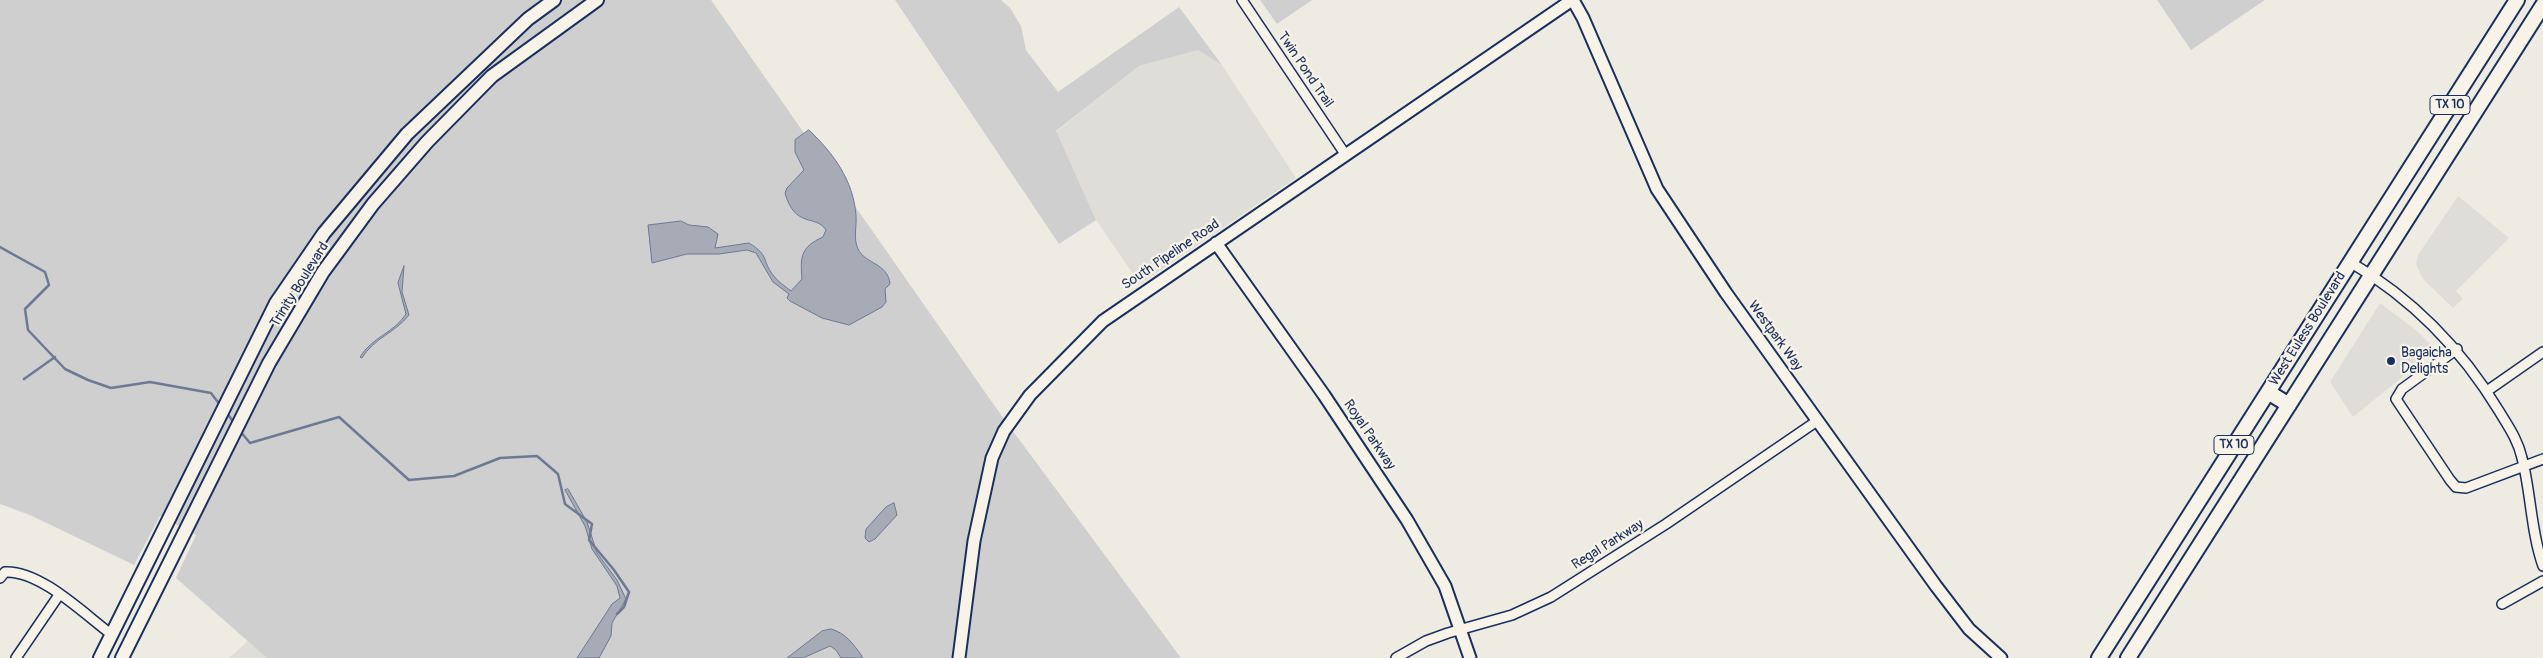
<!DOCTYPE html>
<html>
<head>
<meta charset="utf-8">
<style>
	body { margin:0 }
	canvas { display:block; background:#eeebe2 }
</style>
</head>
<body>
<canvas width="2543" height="658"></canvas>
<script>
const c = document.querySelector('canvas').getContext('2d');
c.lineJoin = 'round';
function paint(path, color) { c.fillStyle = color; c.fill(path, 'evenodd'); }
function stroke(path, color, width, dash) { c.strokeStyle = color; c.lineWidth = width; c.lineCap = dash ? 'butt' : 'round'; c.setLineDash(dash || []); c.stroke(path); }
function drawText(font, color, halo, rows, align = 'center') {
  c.font = font + ' Pangolin,sans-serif'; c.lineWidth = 4.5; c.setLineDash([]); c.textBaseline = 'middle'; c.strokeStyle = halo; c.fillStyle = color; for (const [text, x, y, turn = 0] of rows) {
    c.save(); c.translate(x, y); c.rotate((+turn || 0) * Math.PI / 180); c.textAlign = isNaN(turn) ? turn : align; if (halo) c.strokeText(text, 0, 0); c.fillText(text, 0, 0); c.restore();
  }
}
paint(new Path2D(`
	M1198,50l24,15 74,113 -156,106 -44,-64 -40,-88 83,-66z
	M2458,196l51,42 -53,53 7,8 -10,9 -30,-29 -7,-15 2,-9z
	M2380,303l37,28 19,19 -83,67 -23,-35z
	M248,641l19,17h-38z`), '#deddd8');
paint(new Path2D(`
	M0,0h711l290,415 180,243h-914l-91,-80 20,-43 -36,-19 -26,49 -104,-50 -30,-11z
	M895,0h106l9,8 11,18 5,24 32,42 121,-85 43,58 -24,-15 -59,16 -83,65 40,89 -37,24z
	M1260,0h52l-35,24z
	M2157,0h108l-74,50z`), '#cfcfcf');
const water = new Path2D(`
	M809,130c25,24 44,50 47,85 1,10 -3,24 2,34 7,15 30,14 32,35l-5,5 1,13 -4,5 -33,18 -27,-7 -32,-17 -3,-3 2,-4 -16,-12 -17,-29 -9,-3 -28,4h-32l-35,9 -4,-38 33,-4 8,4 19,2 10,7 -3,14 34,-5c21,13 12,16 24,32 5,7 12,11 18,16l11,-12c-2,-23 -1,-32 21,-42l3,-7c-10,-16 -31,-1 -41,-37l2,-5 17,-18 -9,-18v-12z
	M404,266l-2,26 7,23c-14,18 -35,23 -47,43l-2,-1c12,-20 34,-24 46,-43l-8,-31z
	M568,489l19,33 10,31 20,27 9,19 -14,24 -1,13 -12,22h-22l35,-54 8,-6 -3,-12 -25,-37 -7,-23 -20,-36z
	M894,503l3,12 -22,24 -6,3 -4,-4 1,-9 20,-22z
	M831,629c15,4 22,15 31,27v2h-21l-5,-8 -6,-4 -27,12h-16l35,-27z`);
paint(water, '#a6abb5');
stroke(water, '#6e7992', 1);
stroke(new Path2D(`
	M0,247l45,25 4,13 -24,24 3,21 37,39 23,11 23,8 39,-6 61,11 9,12
	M24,379l31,-22
	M227,413l7,10
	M240,431l10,12 89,-26 70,63 45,-4 46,-18 37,-2 21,18 7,30 27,20 -3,16 25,30 15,22 -5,15 -7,7`), '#6e7992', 2.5);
const minor = new Path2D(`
	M1242,0l103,154
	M2350,262c63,37 111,86 149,149 9,15 19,29 23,47 9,35 9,74 21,108
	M2457,349l-55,40 -6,10 54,81 6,7 10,1 77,-29
	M2487,391l56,-39
	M0,578l5,-6c35,-2 79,42 106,62
	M2502,604l41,-23
	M16,658l43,-63
	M1396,658l30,-17 22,-8 64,-18 39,-18 115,-73 151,-103`);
const tertiary = new Path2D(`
	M1573,0l10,18 74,171 69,104 210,293 33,43 32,29
	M1216,243l108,152 83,125 38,66 25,72
	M959,658l15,-117 18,-83 12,-27 26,-36 73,-74 469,-321`);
const secondary = new Path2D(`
	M100,658l176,-355 48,-70 83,-99 121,-115 26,-19
	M122,658l147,-295 54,-91 50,-68 54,-62 65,-66 105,-76`);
const primary = new Path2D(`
	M2268,392l21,13
	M2099,658l418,-658
	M2128,658l415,-653`);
stroke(minor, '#1b2f5e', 12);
stroke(tertiary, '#1b2f5e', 15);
stroke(secondary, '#1b2f5e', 16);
stroke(primary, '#1b2f5e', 18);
stroke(minor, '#f7f3e8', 9);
stroke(tertiary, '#f7f3e8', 11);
stroke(secondary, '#f7f3e8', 12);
stroke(primary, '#f7f3e8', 14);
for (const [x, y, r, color] of [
	[2391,361,5,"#1b2f5e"]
]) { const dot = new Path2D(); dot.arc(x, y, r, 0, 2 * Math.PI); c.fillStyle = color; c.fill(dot); stroke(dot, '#f7f3e8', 2); }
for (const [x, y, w] of [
	[2450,105,40],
	[2234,445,40]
]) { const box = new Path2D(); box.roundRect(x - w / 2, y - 9.5, w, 19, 4); c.fillStyle = '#f7f3e8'; c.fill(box); stroke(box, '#1b2f5e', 1); }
drawText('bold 12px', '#1b2f5e', null, [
	["TX 10",2450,105],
	["TX 10",2234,445]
]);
drawText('14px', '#1b2f5e', '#f7f3e8', [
	["Twin Pond Trail",1305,70,56],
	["South Pipeline Road",1171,255,-34],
	["Trinity Boulevard",300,285,-58],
	["West Euless Boulevard",2308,329,-58],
	["Westpark Way",1775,336,54],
	["Royal Parkway",1369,435,56],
	["Regal Parkway",1608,545,-32]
]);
drawText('14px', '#1b2f5e', '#f7f3e8', [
	["Bagaicha",2401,353],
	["Delights",2401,369]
], 'left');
</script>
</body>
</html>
